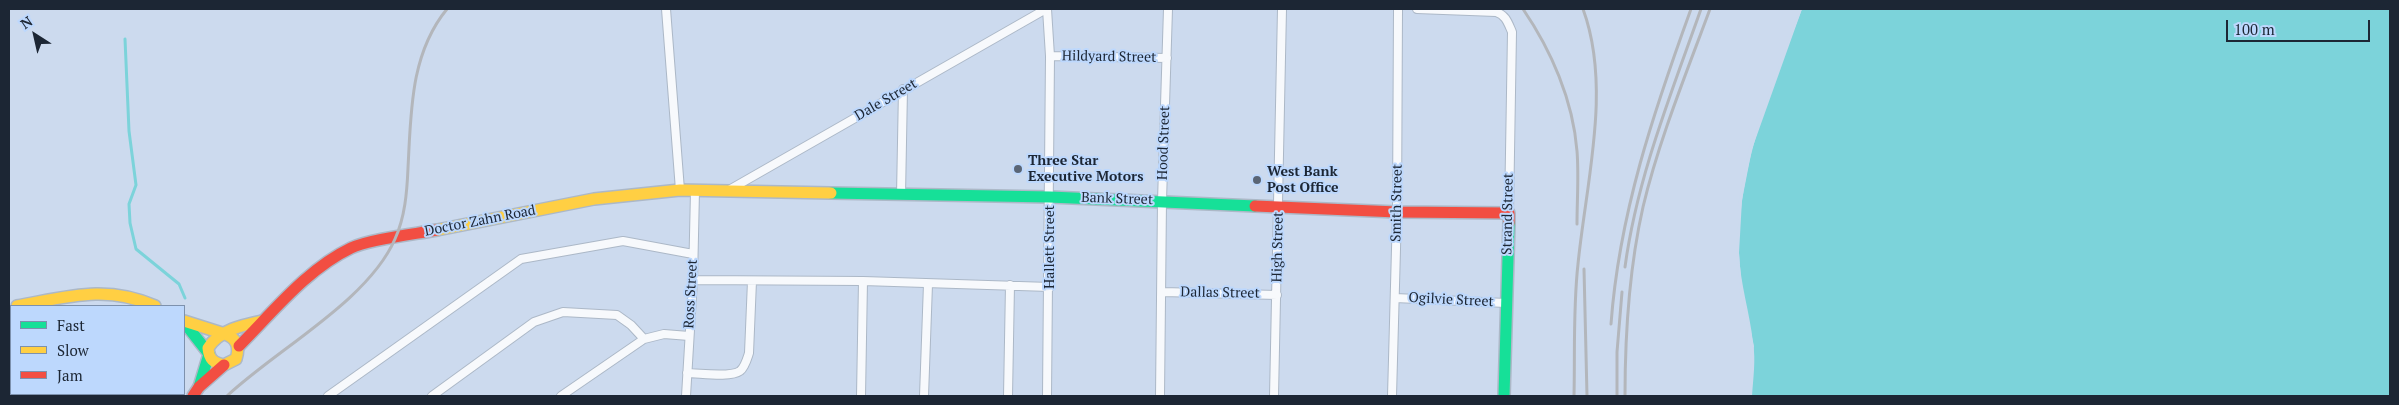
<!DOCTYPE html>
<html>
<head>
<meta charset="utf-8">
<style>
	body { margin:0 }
	#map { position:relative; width:2399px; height:405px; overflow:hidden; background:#ccdaee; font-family:"PT Serif",serif }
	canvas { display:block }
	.frame { position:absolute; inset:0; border:10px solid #1c2634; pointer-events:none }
	.legend { position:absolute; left:10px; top:305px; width:175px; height:90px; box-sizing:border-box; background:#bdd8fd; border:1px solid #7d91ad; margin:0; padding:6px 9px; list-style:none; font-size:15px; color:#1c2634 }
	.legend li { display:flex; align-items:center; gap:10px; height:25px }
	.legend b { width:25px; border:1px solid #7d91ad }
	.north { position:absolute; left:10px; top:10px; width:50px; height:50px; -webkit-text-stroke:4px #bdd8fd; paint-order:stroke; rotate:325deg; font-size:14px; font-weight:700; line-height:20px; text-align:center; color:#1c2634 }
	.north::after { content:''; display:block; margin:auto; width:18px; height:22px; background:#1c2634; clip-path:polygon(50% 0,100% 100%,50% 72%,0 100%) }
	.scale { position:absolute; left:2226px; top:20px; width:144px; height:22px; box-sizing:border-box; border:2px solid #1c2634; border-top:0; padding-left:6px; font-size:15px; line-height:18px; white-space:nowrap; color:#1c2634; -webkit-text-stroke:4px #bdd8fd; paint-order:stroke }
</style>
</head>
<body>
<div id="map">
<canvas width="2399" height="405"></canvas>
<div class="frame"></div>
<ul class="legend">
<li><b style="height:6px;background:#16e098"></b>Fast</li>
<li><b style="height:6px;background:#ffcf43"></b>Slow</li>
<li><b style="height:6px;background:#f24e42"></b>Jam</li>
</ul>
<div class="north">N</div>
<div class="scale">100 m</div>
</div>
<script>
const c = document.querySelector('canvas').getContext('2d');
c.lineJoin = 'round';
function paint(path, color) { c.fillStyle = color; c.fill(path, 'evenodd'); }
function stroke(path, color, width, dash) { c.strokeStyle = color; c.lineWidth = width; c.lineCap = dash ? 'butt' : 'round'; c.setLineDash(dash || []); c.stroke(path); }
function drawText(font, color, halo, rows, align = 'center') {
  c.font = font + ' "PT Serif",serif'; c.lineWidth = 4; c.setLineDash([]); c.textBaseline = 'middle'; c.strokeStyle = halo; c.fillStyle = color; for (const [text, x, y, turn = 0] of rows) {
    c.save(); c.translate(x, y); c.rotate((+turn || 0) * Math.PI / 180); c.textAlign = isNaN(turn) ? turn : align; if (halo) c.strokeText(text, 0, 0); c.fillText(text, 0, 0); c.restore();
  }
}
paint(new Path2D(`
	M11,327v67h70v2h-72v-68z`), '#bcd4f5');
paint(new Path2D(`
	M1802,9h588v387h-638c1,-17 4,-36 1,-53 -3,-30 -13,-59 -14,-90 -2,-86 33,-166 63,-244z`), '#7cd3da');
paint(new Path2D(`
	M1800,9h2l-50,140 -10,51 -3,53 3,39 12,54 -1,8 -2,1 -4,-37 -7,-25 -3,-40 2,-53 10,-52z`), '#ccdaee');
stroke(new Path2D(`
	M125,39l4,92 7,54 -7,19 1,19 6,26 43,35 6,14
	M141,394l5,2
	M126,396l2,-2
	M158,396l2,-2`), '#7cd3da', 3);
const street = new Path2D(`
	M666,9l14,181
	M1047,9l3,47 -3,340
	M1417,9l79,3c10,3 12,11 16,20l-3,181
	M1050,56l117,2
	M729,190l317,-181
	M901,195l2,-106
	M693,280l170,1 187,6
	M1163,292l114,3
	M1395,298l111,5
	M687,373c13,0 43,5 53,-2 5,-4 7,-12 9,-18l3,-72
	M328,396l193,-137 102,-18 70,13
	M432,396l102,-74 29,-10 54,3 14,10 13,14
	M561,396l83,-57 20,-5 25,2
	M686,396l7,-116 2,-89
	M861,396l2,-115
	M924,396l4,-112
	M1008,396l2,-111
	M1160,396l2,-195 6,-192
	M1274,396l8,-387
	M1392,396l5,-184 1,-203`);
const fast = new Path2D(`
	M831,193l219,4 205,9
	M184,322l25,32 -10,33
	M1504,396l5,-173`);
const slow = new Path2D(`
	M437,230l157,-31 86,-9 151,3
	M17,306c50,-9 89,-22 138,0
	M184,321l41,13c12,4 15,13 11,25l-12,6c-11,-2 -15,-6 -16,-17 11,-18 35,-23 54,-27`);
const jam = new Path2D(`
	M1255,206l142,6 112,1v10
	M239,346c34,-34 68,-77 112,-98 19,-9 64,-14 86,-18
	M193,396l6,-9 25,-22`);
stroke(street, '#acb8c7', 10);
stroke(fast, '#acb8c7', 14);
stroke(slow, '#acb8c7', 14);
stroke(jam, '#acb8c7', 14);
stroke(street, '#f7f9fc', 8);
stroke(fast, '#16e098', 11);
stroke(slow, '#ffcf43', 11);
stroke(jam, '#f24e42', 11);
stroke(new Path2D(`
	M1523,9c28,41 50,91 54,142 2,24 0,49 0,73
	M1625,267c12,-89 46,-173 76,-258
	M1584,269l3,127
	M1611,324c8,-110 43,-213 80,-315
	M227,396c50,-47 141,-95 168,-157 10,-22 12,-47 13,-71 3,-55 2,-114 39,-159
	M1574,396c1,-44 -1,-88 4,-132 8,-82 34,-176 5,-255
	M1617,396v-44l5,-60
	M1625,396c0,-63 4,-127 18,-189 16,-67 43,-133 67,-198`), '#b3b6bb', 3);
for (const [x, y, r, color] of [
	[1018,169,5,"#5a6575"],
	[1257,180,5,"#5a6575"]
]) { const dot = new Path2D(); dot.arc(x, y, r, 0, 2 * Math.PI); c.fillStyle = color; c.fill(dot); stroke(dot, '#bdd8fd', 2); }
drawText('14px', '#1c2634', '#bdd8fd', [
	["Hildyard Street",1109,57,1],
	["Dale Street",886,100,-30],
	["Hood Street",1164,143,-88],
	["Bank Street",1117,199,2],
	["Smith Street",1397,203,-89],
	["Strand Street",1508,214,-89],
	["Doctor Zahn Road",480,221,-11],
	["Hallett Street",1050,247,-90],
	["High Street",1278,247,-89],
	["Dallas Street",1220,293,1],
	["Ross Street",691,294,-87],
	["Ogilvie Street",1451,300,3]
]);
drawText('bold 14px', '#1c2634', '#bdd8fd', [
	["Three Star",1028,161],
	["Executive Motors",1028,177],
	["West Bank",1267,172],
	["Post Office",1267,188]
], 'left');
</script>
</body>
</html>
